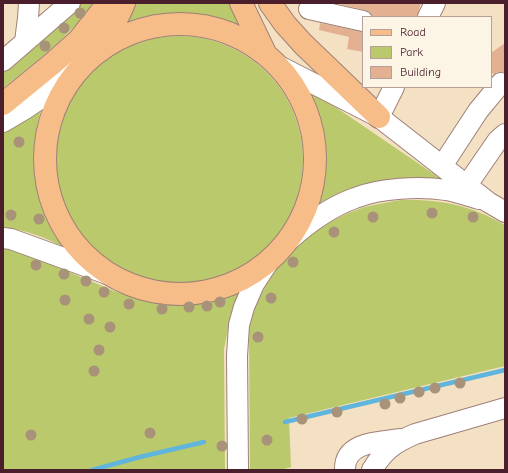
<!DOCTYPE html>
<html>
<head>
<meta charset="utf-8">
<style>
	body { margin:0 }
	#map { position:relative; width:508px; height:473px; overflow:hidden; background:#f4e1c4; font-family:"Comic Neue",sans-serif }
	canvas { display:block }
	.frame { position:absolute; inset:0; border:4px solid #4a1f2b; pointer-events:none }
	.legend { position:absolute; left:362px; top:16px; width:130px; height:72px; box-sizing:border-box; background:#fcf5e5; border:1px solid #b59f9b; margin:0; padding:5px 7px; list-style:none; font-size:12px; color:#4a1f2b }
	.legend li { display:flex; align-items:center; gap:8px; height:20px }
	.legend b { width:20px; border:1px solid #b59f9b }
</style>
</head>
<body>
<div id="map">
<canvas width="508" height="473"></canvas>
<div class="frame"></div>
<ul class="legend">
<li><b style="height:5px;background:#f7bd88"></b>Road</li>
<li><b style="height:11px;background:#bac96c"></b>Park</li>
<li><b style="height:11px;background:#e3b091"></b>Building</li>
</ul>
</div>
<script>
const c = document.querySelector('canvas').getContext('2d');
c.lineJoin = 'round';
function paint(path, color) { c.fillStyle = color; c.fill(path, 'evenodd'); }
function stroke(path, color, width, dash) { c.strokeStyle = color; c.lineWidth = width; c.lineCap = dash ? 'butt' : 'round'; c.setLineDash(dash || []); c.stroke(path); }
paint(new Path2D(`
	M80,3h14c-25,34 -58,59 -91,85v-19z
	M133,3h99l18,32c-45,-24 -81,-27 -128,-9z
	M55 160a124 124 0 1 1 248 0a124 124 0 1 1-248 0Z
	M306,87l141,96c-16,-2 -34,-5 -49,-4 -29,1 -53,15 -79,26 10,-44 6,-77 -13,-118z
	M41,109c-15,54 -7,96 26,140 -22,-12 -39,-18 -64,-22v-93z
	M401,200c40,-1 69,5 104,25v141l-216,52 2,49 -10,3h-31l-1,-145c4,-12 8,-23 14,-34 21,-40 59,-71 102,-84 12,-3 24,-5 36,-7z
	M3,247l31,10 80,34 40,12h32l28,-2 27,-12 -10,25 -7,35 1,121h-222z`), '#bac96c');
stroke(new Path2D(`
	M285,422l220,-52
	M92,470l48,-13 64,-15`), '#5fb5dc', 4.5);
paint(new Path2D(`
	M335,3h86l-4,14h-43l-4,-5 -5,-2z
	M320,23l43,9v20l-16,-3 2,-12 -30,-7z
	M505,43v30l-3,-1h-5l-3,3 -3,-4v-18z`), '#e3b091');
const minor = new Path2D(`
	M309,9l54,12
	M428,17l7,-14
	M25,42l45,-39
	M3,61l22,-19 3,-24 1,-15
	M279,66l100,51 109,85 17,10
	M379,117l15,-30
	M3,122c27,-15 54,-34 77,-55
	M442,166l36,-55 23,-28
	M467,185l31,-45 7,-6
	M3,238l8,1 99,36
	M288,241c20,-18 42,-34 67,-43 25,-10 65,-12 91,-8 11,2 22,6 33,9
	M238,470l-1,-114 2,-31 5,-18 10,-23 15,-23
	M345,470c-1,-29 35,-28 56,-31
	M372,470c12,-20 22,-27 43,-36l90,-26`);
const major = new Path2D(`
	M241,3l24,50
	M270,3l15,21 18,20 76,73
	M45 159a135 135 0 1 1 270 0a135 135 0 1 1-270 0Z
	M100,47c9,-14 18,-28 24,-44
	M3,104l49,-40 27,-24 29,-37`);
stroke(minor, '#9f8078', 22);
stroke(major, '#9f8078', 24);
stroke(minor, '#fff', 20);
stroke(major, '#f7bd88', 22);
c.fillStyle = '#a9927a';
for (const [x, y] of [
	[80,13],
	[64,28],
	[45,46],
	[19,142],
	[432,213],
	[11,215],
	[373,217],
	[473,217],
	[39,219],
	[334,232],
	[293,262],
	[36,265],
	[64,274],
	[86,281],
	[104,292],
	[271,298],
	[65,300],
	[220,302],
	[129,304],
	[207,306],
	[189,307],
	[162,309],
	[89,319],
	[110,327],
	[258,337],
	[99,350],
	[94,371],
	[460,383],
	[435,388],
	[419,392],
	[400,398],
	[385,404],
	[337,412],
	[302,419],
	[150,433],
	[31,435],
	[267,440],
	[222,446]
]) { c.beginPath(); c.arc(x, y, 5.5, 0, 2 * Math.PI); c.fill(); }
</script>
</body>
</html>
